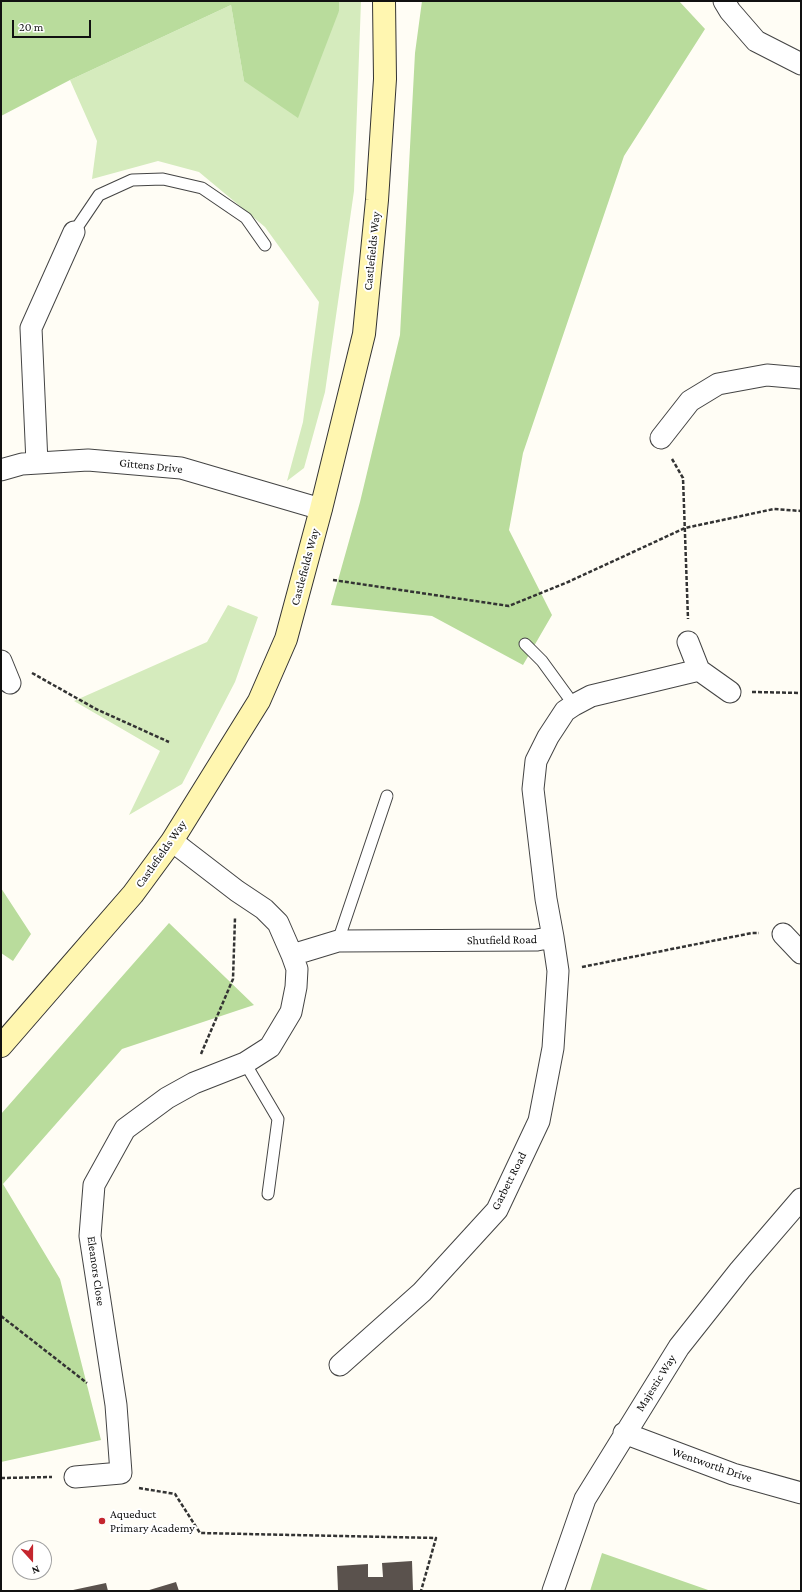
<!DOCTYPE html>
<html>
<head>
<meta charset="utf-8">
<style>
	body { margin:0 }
	#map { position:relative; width:802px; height:1592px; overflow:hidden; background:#fffdf5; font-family:"Crimson Pro",serif }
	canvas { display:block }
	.frame { position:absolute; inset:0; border:2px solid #111; pointer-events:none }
	.north { position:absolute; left:12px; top:1540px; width:40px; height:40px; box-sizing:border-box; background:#fff; border:1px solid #a0a0a0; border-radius:50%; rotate:159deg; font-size:11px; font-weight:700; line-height:16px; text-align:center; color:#111 }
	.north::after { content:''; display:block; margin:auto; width:14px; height:18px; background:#c4262e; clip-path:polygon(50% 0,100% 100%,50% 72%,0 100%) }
	.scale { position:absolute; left:12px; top:20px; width:79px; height:18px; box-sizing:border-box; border:2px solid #111; border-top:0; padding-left:5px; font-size:12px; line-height:14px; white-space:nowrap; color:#111; -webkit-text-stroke:3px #fff; paint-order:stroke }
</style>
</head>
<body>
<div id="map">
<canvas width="802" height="1592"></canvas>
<div class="frame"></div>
<div class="north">N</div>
<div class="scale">20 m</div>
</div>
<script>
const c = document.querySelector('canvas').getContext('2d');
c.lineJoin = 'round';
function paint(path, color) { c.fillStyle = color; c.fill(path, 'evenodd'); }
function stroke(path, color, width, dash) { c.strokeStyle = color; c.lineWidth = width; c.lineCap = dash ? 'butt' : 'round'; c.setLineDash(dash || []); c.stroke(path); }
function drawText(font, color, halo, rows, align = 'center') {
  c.font = font + ' "Crimson Pro",serif'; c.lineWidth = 4; c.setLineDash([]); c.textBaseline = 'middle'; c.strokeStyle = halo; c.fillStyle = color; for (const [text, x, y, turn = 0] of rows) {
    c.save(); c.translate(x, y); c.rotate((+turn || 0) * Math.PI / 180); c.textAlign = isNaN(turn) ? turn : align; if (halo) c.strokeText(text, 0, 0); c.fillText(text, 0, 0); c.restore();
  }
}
paint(new Path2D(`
	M339,1h22l-7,190 -29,201 -21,76 -17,13 16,-59 16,-120 -54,-75 -66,-55 -41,-11 -66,18 5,-38 -27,-61 161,-75 13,76 95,-70z
	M228,605l30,12 -23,65 -53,102 -53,31 31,-64 -86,-50 133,-59z`), '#d5ebbd');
paint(new Path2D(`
	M1,1h338v10l-41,107 -54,-37 -13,-76 -161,75 -69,36z
	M422,1h257l26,28 -81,127 -101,297 -14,77 43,85 -29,50 -91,-49 -101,-11 29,-103 40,-167 15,-282z
	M1,888l30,46 -18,27 -12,-8z
	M169,923l85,82 -132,44 -119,135 57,95 41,161 -100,22v-348z
	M602,1553l109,38h-121z`), '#b9dc9c');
paint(new Path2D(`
	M412,1561l1,30h-75l-1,-25 31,-2v13h15l-1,-14z
	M176,1582l3,9h-33z
	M106,1583l2,8h-35v-1z`), '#5a524d');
const lane = new Path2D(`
	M74,232l25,-37 33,-15 31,-1 39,9 44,30 19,27
	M525,644l17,17 32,44
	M338,941l49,-145
	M245,1063l33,56 -10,75`);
const street = new Path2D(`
	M724,1l6,10 26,30 45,23
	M661,438l29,-37 28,-17 49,-9 34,3
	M37,463l-6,-135 43,-96
	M1,470l21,-6 66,-4 93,8 140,41
	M1,661l9,22
	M699,670l31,22
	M172,841l65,50 27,18 14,14 14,32 46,-14 199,-1 16,-3 -7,-38 -13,-110 3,-28 12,-24 17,-26 9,-6 17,-9 108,-26 -11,-28
	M783,934l18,19
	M340,1365l82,-73 75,-82 42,-89 14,-73 5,-77 -5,-34
	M624,1433l109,41 68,19
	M75,1477l46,-4 -5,-68 -26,-169 4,-51 31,-56 42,-31 27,-15 51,-20 25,-16 21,-35 5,-25 1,-18 -5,-14
	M553,1591l32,-92 94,-152 61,-77 61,-71`);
const secondary = new Path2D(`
	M1,1046l132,-152 39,-53 87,-140 27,-62 35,-130 43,-175 13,-134 8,-121 -1,-78`);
stroke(lane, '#444', 13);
stroke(street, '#444', 23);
stroke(secondary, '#333', 24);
stroke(new Path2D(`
	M672,459l11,19 5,141
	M333,580l176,26 59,-24 117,-54 89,-19 27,2
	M32,673l64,36 73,33
	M752,692l49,1
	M582,967l170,-34h7
	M201,1054l32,-75 2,-61
	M1,1316l86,67
	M1,1478l51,-1
	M139,1488l36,6 25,39 236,5 -15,53`), '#333', 2.5, [4, 2]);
stroke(lane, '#fff', 11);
stroke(street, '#fff', 21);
stroke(secondary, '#fff6b0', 22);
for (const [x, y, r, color] of [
	[102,1521,4,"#c4262e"]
]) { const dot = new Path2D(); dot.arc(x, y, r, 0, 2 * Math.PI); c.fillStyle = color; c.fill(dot); stroke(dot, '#fff', 1.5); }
drawText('12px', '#111', '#fff', [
	["Castlefields Way",372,251,-84],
	["Gittens Drive",151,466,6],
	["Castlefields Way",305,567,-75],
	["Castlefields Way",161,854,-55],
	["Shutfield Road",502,940,-1],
	["Garbett Road",509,1181,-63],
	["Eleanors Close",96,1271,82],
	["Majestic Way",656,1383,-58],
	["Wentworth Drive",712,1465,19]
]);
drawText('12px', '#111', '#fff', [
	["Aqueduct",110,1514],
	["Primary Academy",110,1528]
], 'left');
</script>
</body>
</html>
